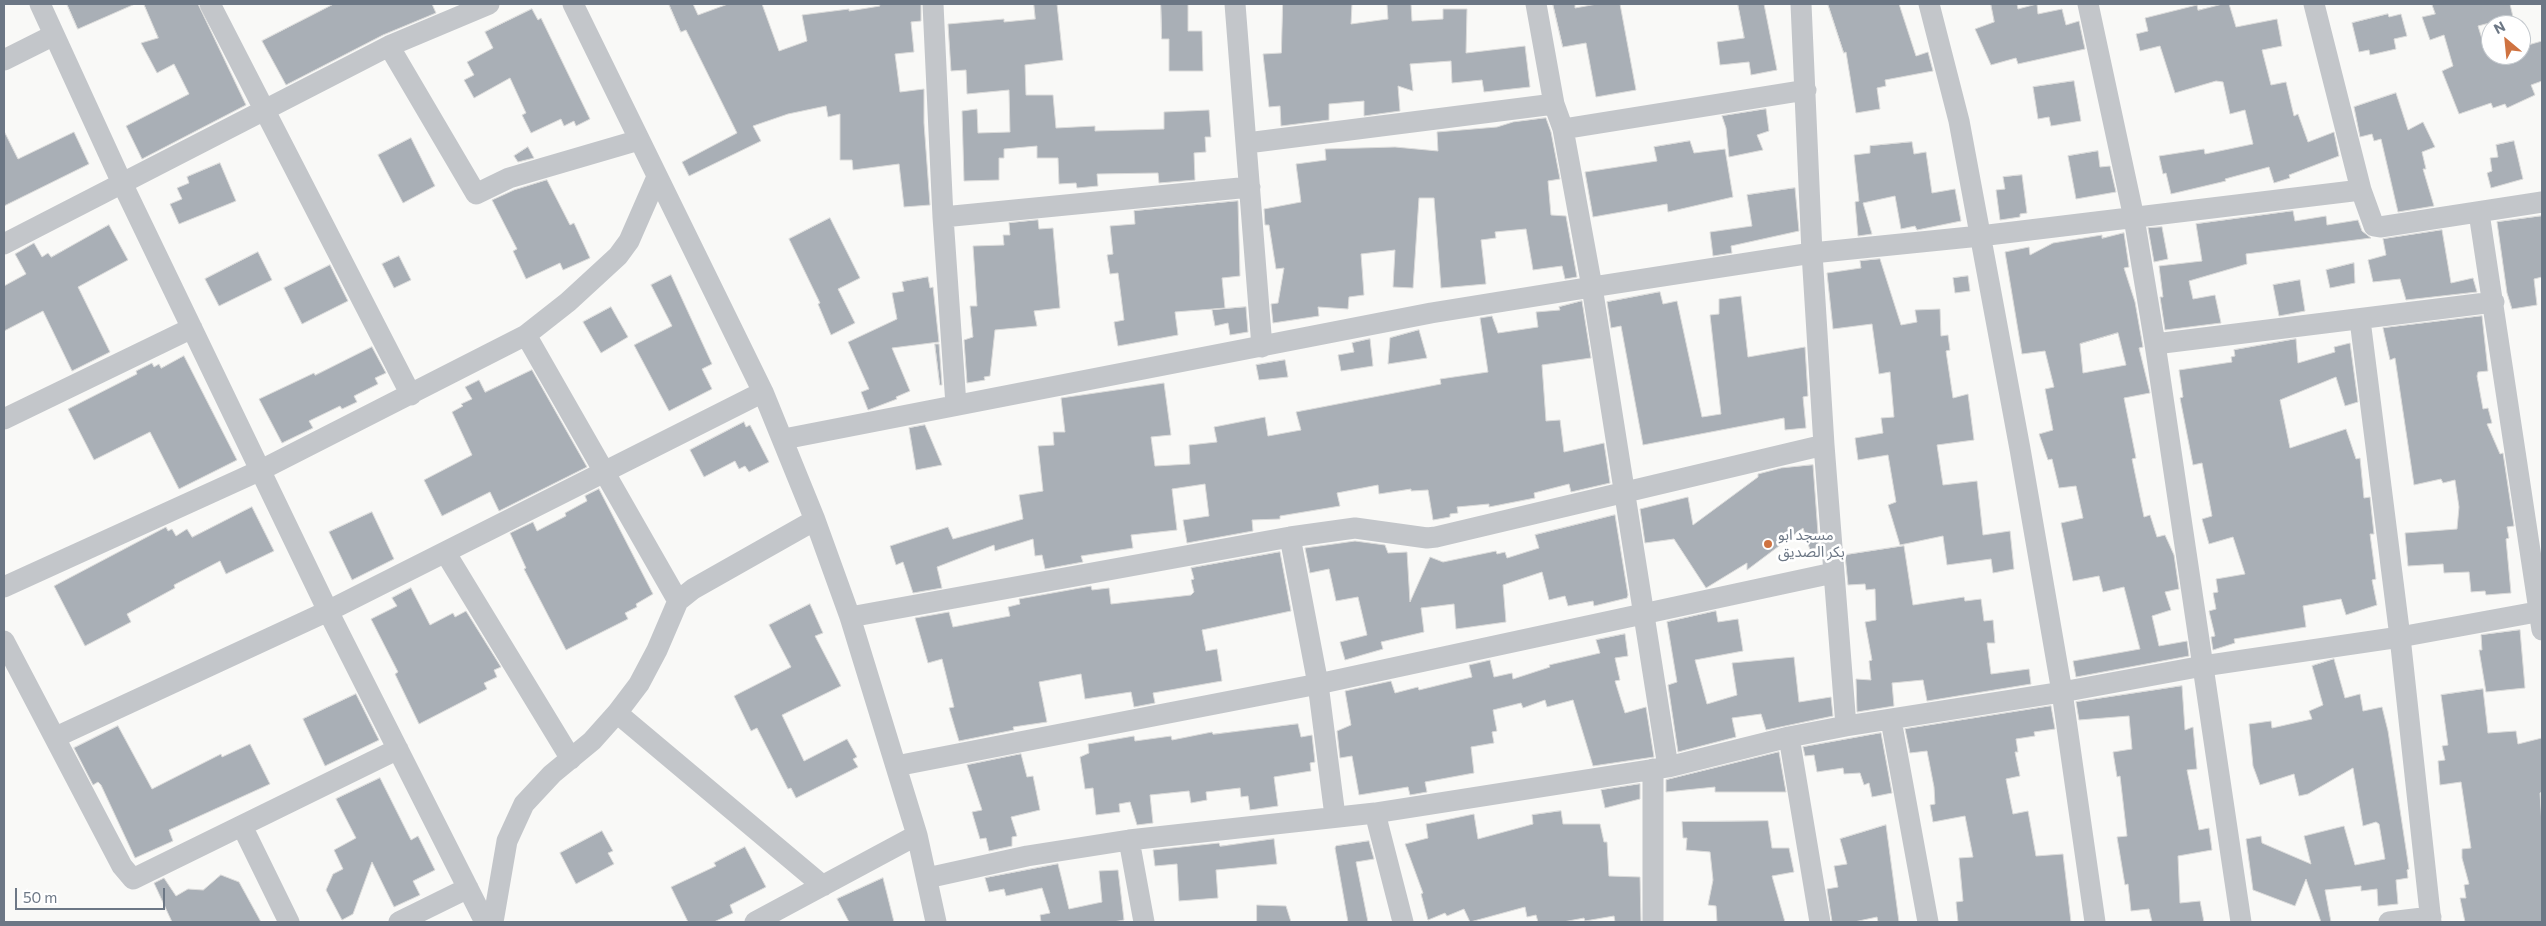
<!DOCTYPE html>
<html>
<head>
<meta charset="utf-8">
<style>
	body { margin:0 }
	#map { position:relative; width:2546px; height:926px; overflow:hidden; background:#f9f9f7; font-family:Commissioner,sans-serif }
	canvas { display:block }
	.frame { position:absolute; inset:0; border:5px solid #6c7785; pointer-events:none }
	.north { position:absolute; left:2481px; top:15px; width:50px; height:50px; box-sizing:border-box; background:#fff; border:1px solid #c4c9ce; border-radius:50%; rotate:332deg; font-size:14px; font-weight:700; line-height:20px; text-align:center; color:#6c7785 }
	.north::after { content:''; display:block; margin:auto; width:18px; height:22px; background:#cf7341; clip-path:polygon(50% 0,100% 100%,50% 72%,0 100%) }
	.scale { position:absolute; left:15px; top:888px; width:150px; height:22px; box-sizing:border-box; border:2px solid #6c7785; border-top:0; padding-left:6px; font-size:15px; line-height:18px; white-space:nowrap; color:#6c7785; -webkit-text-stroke:4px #fff; paint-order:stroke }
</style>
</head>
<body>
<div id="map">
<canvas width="2546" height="926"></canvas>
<div class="frame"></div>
<div class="north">N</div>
<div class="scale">50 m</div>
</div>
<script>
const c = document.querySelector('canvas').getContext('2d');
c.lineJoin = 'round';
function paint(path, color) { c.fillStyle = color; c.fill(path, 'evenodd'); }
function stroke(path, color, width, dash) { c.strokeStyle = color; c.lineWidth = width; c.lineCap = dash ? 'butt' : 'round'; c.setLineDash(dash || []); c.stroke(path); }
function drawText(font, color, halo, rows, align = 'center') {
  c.font = font + ' Commissioner,"Noto Sans Arabic",sans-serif'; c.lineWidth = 5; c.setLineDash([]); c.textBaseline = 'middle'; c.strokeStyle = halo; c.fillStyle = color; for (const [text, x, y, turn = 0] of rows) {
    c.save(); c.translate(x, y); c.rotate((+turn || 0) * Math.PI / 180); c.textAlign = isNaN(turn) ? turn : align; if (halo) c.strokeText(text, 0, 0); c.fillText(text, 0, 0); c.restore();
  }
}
const building = new Path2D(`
	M67,4h68l-57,25z
	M144,4h54l48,101 -104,54 -16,-33 63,-32 -15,-30 -17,9 -16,-30 17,-5z
	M334,4h98l4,9 -53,22 -97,50 -24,-44z
	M669,4h24l5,11 30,-11h34l17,47 28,-10 -5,-26 47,-6v2l31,-5 -1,-2h42v17l-10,1 3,30 -19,2 5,38 24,-3v34l6,82 -26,2 -5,-43 -46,6 -1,-10h-12v-46l-12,3 -2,-11 -38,8 -35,12 8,15 -72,35 -7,-14 55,-29 -51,-103 -5,2z
	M1034,4h23l6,56 -38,5 1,30h27l3,33 39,-2v5l69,-2v-17l45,-2 2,27h-6l1,15 -12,1 1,27 -36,3 -1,-10 -61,1 1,12 -21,2 -1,-5 -17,1 -1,-26h-21v-12l-33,3v9h-5v22l-35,1 -2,-70 15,-2 1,24 32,-1 -1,-42 -42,4 -1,-24 -15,1 -3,-47 56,-5v3l31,-3z
	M1161,4h27v27h14l1,40h-34v-32h-7z
	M1283,4h69l-1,20 37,-5 -1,-15h24l1,17 31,-2v-10h24l-1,44 59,-7 5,41 -46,5 -2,-12 -30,3 -1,-22 -41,3 3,27 -15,-5 2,25 -36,5v-15l-35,3v16l-48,6 -1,-20 -11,1 -6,-53 18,-1z
	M1553,4h22v4l22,-4h23l16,86 -40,7 -10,-54 -23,4z
	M1738,4h26l13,66 -26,5 -2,-13 -29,3 -3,-23 27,-4z
	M1828,4h71l17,52 12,-4 5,19 -48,9 1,6 -9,2 3,21 -24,4 -10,-61 -2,1z
	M1991,4h26l1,5 19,-5 1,10 24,-5 4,16 13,-4 6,28 -67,15 -2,-6 -25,7 -16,-36 19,-7z
	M2223,4h6l7,23 41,-8 5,27 -20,4 9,35 15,-3 8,34 4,-2 10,28 26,-10 5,24 -50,19 1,3 -16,5 -5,-16 -44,12 1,2 -55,13 -5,-21 -3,1 -4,-18 45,-7 1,5 48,-10 -8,-34 -15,4 -7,-32 -7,-1 -41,12 -15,-47 -20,5 -4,-17 12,-3 -3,-13 52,-13 1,5z
	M2432,4h78l3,13 -35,9 9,29h34v-8l21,-6v40l-11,4 4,10 -28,13 -2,-4 -12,4 -2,-5 -32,11 -17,-43 11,-5 -9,-31 -14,5 -8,-23 13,-3z
	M532,9l6,11 3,-2 49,101 -14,7 -2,-5 -10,5 -3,-7 -30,14 -9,-18 4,-2 -16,-35 -36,20 -10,-18 10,-5 -7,-13 26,-14 -8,-16z
	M2388,14l1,3 12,-3 6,22 -13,3 2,10 -26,6 -1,-5 -10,2 -7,-29z
	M2074,81l7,40 -30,5 -2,-9 -11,2 -5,-32z
	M2396,93l12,37 15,-8 12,25 -13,5 4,17h-3l11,37 -36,6 -17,-73 -7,2 -2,-7 -12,3 -6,-30z
	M1766,109l3,22 -12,4 6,15 -34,7 -3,-29 -4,-12z
	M1546,118l5,14 9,47 -12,2 3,34 15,1 11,61 -12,2 -3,-13 -29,4 -7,-41 -31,3 1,6 -15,2 5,44 -45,4 -7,-90h-15l-6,90 -20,-1 2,-37 -34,4 3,41 -15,2 -1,12 -30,-2 1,9 -46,7 -2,-19 7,-1 6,-35 -8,1 -7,-44h-4l-1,-16 37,-7 -5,-38 30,-4 -1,-11 70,-2 43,4 -1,-19 60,-5 16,-5z
	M4,131l14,28 56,-27 15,32 -85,42z
	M411,138l24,48 -32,17 -25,-48z
	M1690,141l4,12 31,-4 8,48 -65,15 -1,-8 -74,13 -8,-45 72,-11 -3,-14z
	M2514,141l9,38 -32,9 -4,-15 5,-2 -2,-13 8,-1 -2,-12z
	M1912,142l2,12 12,-2 6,41 23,-4 6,32 -44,9 -2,-4 -14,3 -6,-33 -32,7 9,31 -14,2 -3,-34 4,-1 -5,-46 16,-2v-7z
	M528,147l6,11 -16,4 -4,-6z
	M2098,151l2,16 10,-1 6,26 -40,7 -8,-43z
	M220,163l16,38 -57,23 -9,-20 12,-5 -5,-11 12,-5 -2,-6z
	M2022,175l5,38 -7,1v3l-20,3 -4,-30 9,-1 -2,-12z
	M547,180l23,45 4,-2 16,35 -27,12 -3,-7 -34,16 -13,-28 4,-2 -25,-49 22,-10z
	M1795,188l4,43 -68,15 1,7 -19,3 -3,-24 42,-6 -5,-31z
	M1238,201l2,75 -18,2 3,30 -50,4 3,23 -60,11 -4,-24 10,-2 -6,-47 -8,1 -3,-19 6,-1 -3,-28 25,-2 -1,-13z
	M2293,211l2,10 31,-5 1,9 31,-5 4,11 9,7 -125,16 1,10 -58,17 4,18 22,-4 6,28 -56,7 -5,-33h3l-4,-31 43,-5 -6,-37z
	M2542,216v61l-8,2 3,26 -25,4 -5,-16 -10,-71z
	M830,218l30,60 -22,11 17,34 -24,12 -13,-31 2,-1 -31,-64z
	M1038,220l1,9 14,-1 7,80 -26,3 3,15 -42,4 -5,46 -6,1 1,3 -18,3 -3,-43 9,-3 -3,-31h7l-4,-60 31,-1 -1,-10h7l-1,-12z
	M109,225l19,35 -50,27 32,65 -38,19 -29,-60 -39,20v-45l22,-12 -11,-20 19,-11 8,14 6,-4 3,4z
	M2162,227l6,32 -14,3 -6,-34z
	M2442,230l9,53 22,-5 4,14 -71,8 -6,-21 -27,3 -5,-22 18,-5 -3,-16z
	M2124,233l5,34 -5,1 11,34 8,45 -4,1 11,45 -26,5 12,60 -4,1 12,58 6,-2 7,22 8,-2 9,20 5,34 -14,3 6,18 -19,6 7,30 28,-5 2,15 -113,21 -3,-16 67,-12 -16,-62 -21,5 -4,-16 -26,5 -12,-58 22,-5 -7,-32 -17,2 -7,-29 -4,1 -9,-26 14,-4 -8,-41 9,-2 -9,-36 -23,3 -17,-102 24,-5 1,8 23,-12 49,-8v3zM2118,333l8,32 -43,8 -3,-29z
	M258,252l14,28 -53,26 -14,-27z
	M399,256l12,24 -17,8 -12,-24z
	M1880,259l21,66 16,-3 -2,-12 25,-1 1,27 7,-1 2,15 -4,1 7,47 15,-4 6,46 -37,5 6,40 34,-4 6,54 27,-4 4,38 -21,4 -2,-14 -44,6 -4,-29 -43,9 -12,-40 8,-3 -8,-47 -30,5 -3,-22 28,-5 -2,-15 13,-1 -4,-45 -11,2 -7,-50 -39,5 -6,-56 34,-5 -1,-7z
	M2354,263l1,20 -25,5 -4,-18z
	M330,265l18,36 -46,23 -18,-36z
	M671,275l41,89 -10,5 10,20 -43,22 -35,-66 38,-19 -21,-41z
	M1968,276l2,15 -15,2 -2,-15z
	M928,277l2,11 3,-1 6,55 -47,6 18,43 -14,6 1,2 -29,11 -7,-18 8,-3 -21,-47 49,-23 -5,-26 12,-2 -2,-9z
	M2300,280l5,31 -26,5 -6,-31z
	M1660,292l3,12 14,-3 25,116 19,-3 -11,-99 9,-1v-15l22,-3 7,61 57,-10 3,49 -5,1 3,31 -21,2 -1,-12 -141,27 -22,-119 -10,2 -4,-26z
	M1582,301l9,57 -49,7 4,56 14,-1 4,32 40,-9 6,40 -39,9 -2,-8 -35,9 1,5 -46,9v-3l-32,3 1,6 -8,1v3l-17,3 -5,-30 -17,1v-2l-32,5 -1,-9 -41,8 3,13 -60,10v3l-28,1 1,11 -66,12 -4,-23 26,-4 -4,-32 -33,5 5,41 -46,5 2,13 -52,8 2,6 -38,7 -3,-14 -7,1 -2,-17 -38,12 -1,-6 -57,22 5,21 -29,5 -10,-31 -7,3 -6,-19 58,-19 5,12 70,-20 -4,-24 24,-4 -5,-45 16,-1 -1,-13h12l-4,-34 103,-15 7,52 -20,2 4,29 35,-2 -1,-19 28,-3 -3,-15 51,-10 3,19 33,-6 -5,-18 145,-28 -1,-5 48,-7 -8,-54 12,-2 6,17 40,-6 -2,-15 24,-2 -1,-3z
	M611,307l17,30 -27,16 -18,-31z
	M1246,307l2,25 -18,3 -2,-12 -13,3 -3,-16z
	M2482,316l6,55 -10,1 -1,4 6,33 5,-1 4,15 -5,1 13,30 3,-1 11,73 -7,1 2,11 -3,1 5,54 -25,2 -1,-4 -14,1 -2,-20 -25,1 -1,-9 -35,2 -3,-33 52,-4 2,-22 -4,-27 -12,3 -2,-4 -27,6 -19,-127 -5,2 -7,-32z
	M1419,330l8,28 -39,6 2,-26z
	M1370,339l3,27 -32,5 -3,-16 16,-3 -2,-9z
	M2296,339l2,24 37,-11 -1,-5 16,-4 8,59 -13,4 -9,-29 -56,23 10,48 56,-19 10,30 4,-1 4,40 6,-1 4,37h-4l6,45 -4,1 5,25 -31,10 -5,-16 -38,7 3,21 -72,12 1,4 -22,7 -2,-13 4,-1 -6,-25 7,-2 -3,-16 5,-1 -2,-13 29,-5 -12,-37 -24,7 -7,-25 10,-3 -10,-53 -9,2 -13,-67 3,-1 -4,-27 53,-8 -1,-5 4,-1 -1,-6z
	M935,344h4l3,41h-2z
	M372,347l14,26 -11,5 3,6 -24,12 3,6 -15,7 -2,-3 -31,15 4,7 -31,15 -23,-44 55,-26 1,2z
	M184,356l53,104 -58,29 -29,-57 -56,28 -26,-51 69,-35 -1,-3 16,-8 2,4 5,-3 2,4z
	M1285,360l3,17 -29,3 -3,-15z
	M532,370l55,97 -88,44 -9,-19 -48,24 -18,-36 48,-25 -20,-43 11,-6 -2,-2 11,-5 -7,-12 14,-7 6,12z
	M744,422l2,5 4,-2 19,37 -20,10 -4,-6 -6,3 -4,-8 -31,16 -14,-27z
	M925,425l17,40 -26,5 -7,-42z
	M1813,465l6,82 -9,3 -7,-22 -56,42v-7l-41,25 -32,-49 -29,4 -5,-34 48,-12 5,28 65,-48v-3l23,-6z
	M599,489l54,105 -17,10 1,3 -12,6 3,6 -62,31 -42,-81 2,-1 -16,-35 23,-11 4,9 29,-15 -1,-3 22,-12 -2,-5z
	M252,507l22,44 -48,23 -6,-13 -46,24 1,3 -48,26 4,8 -46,24 -31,-60 112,-59 2,4 4,-2 4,7 11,-7 5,8z
	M372,512l22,47 -42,21 -23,-48z
	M1615,515l13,80 -1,3 -33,8 -1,-5 -25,5 -3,-10 -16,4 -7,-28 -39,13 3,37 -50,7 -2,-25 -33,4 3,24 -43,10 2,7 -38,11 -5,-18 27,-7 -9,-38 -22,4 -7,-32 -19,4 -5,-25 50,-7 30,4 3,8 19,-1 3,50 20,-45 13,5 53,-11 1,3 8,-2 2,6 32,-10 -4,-13z
	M1904,546l9,59 51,-8 1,4 16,-2 3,22 9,-1 2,23h-8l4,31 38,-5 2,15 -104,17 -4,-21 -31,3 2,23 -37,6 -1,-33 15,1 -2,-19 3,-1 -7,-38 11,-2 -1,-31 -9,1 -1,-6 -17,1 -3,-30z
	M1280,552l11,59 -89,19 4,21 11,-2 5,32 -69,12 2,10 -21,4 -3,-15 -46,7 -4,-25 -42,8 8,40 -34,5 1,3 -55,11 -10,-33 5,-1 -12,-48 -14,4 -13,-45 34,-6 4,15 57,-11 -2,-9 12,-3 -1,-5 72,-13 1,4 17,-2 2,16 80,-9 3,-3 -3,-12 3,-1 -3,-11z
	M411,588l19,37 23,-12 2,4 11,-6 35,56 -7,3 3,7 -13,6 3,6 -68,35 -24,-50 3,-2 -27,-53 26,-13 -5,-8z
	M810,604l13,29 -8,3 26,50 -59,29 22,46 43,-22 10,18 -4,2 5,8 -62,31 -5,-10 -3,1 -31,-61 -6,3 -17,-35 57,-29 -22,-42z
	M1716,611l2,11 20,-3 5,32 -48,9 12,44 30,-9 -5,-32 62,-6 5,45 32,-5 2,19 -67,14 -5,-16 -29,4 4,19 -58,15 -10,-67 9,-3 -10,-60z
	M2520,630l5,58 -39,4 -7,-42h3l-1,-15z
	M1625,634l3,22 -13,2 5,22 -5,1 10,32 21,-6 8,50 -61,9 -20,-66 -26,7 -2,-7 -22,8 -2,-5 -28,7 4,21 -5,1 2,11 -23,4 3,26 -49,9 2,10 -17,3 -2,-8 -49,8 -7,-39 -12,2 -3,-27 14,-6 -6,-34 46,-10 4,12 23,-6 1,3 53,-13 -3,-12 21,-5 4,17 18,-4 1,6 37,-12 -1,-2 51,-12 -4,-13z
	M2334,659l11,39 15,-4 3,17 19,-4 6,24 21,138 -2,1 1,8 -12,2 2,24 -20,2 -1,-17 -16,2v-5l-36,4 6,32h-10l-15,-43 -11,27 -42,-16 -7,-51 15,-3 1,7 49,21 -7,-28 40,-10 11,39 30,-6 -6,-35 -3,-2 -13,4 -10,-58 -45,26 -9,2 -5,-22 -34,11 -7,-19 -4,-42 22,-3 1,7 40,-9 -3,-8 14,-6 -11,-39z
	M2182,686l3,44 8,-3 4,42 -10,1 12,60 10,-2 3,22 -34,6 2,47 20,-2 4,21h-52l-3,-13 -18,2 -3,-27 -3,1 -8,-48 10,-1 -7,-60 -3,1 -4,-25 19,-3 -3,-33 -50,4 -3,-18z
	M2483,689l5,44 28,-2 2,13 24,-6v54l-2,1 2,32v97h-77l-5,-24h6l-2,-13 5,-1 -7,-26v-9l9,-1 -10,-66 -21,3 -2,-24 7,-1 -3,-14 6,-1 -7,-50z
	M356,694l23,46 -54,26 -22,-47z
	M2051,706l4,23 -21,3 1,4 -19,3 2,13h-3l5,24 -14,3 7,35 15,-3 8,45 27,-2 8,68h-113l-2,-20 7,-1 -4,-43 14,-1 -8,-41 -32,6 -3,-17 5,-1 -1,-17 -7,-36 -17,2 -5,-24z
	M1298,724l3,13 11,-2 3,27 -5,1 1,8 -37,6 4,29 -28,4 -2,-14 -7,1 -1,-9 -34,4 1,8 -16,3 -2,-12 -39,4 3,28 -16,2 -7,-23 -11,2 1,8 -24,3 -3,-27 -8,1 -5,-32 9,-4 -1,-9 46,-8 1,5 36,-5 1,4 40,-8 1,2z
	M118,726l34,63 69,-35 1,3 28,-13 20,40 -101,46 4,11 -38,17 -34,-73 -3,-3 -5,3 -19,-37z
	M1881,733l11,60 -20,4 -3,-14 -5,2 -4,-12 -16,1 -1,-6 -26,4 -3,-17 -9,1 -2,-9z
	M1779,752l7,40h-71v-5l-49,5v-12z
	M1021,754l6,23 6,-1 7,34 -29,7 6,19 -5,1v9l-23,5 -3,-13 -6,1 -8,-27 10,-2 -15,-45z
	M380,778l31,62 7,-4 17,34 -22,11 7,14 -26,12 -22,-45 -19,52 -11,6 -16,-30 7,-16 10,-5 -9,-19 22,-12 -20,-39z
	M1640,784v15l-35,9 -4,-18z
	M1561,811l2,13h37l4,18h3l2,34 31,1 1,45h-26l-1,-6 -29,5 -1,-3 -21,4h-25l-2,-7 -9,2 -2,-10 -55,15 -6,-13 -17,7 -2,-3 -17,7 -7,-26 2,-1 -18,-49 23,-6 -2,-14 48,-10 4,25 55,-15 -1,-9z
	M1768,821l4,27h17l5,24 -22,4 13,46h-68l-1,-16 -8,-1 5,-25 -3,-28 -24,-2 1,-12h-4l-1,-16z
	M1886,825l13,97h-21l-1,-5 -23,5h-22l-5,-33 11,-2 -4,-21 13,-2 -7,-25z
	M602,831l11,20 -5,2 6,11 -38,20 -16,-31z
	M1274,839l3,25 -61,6 2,28 -39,3 -2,-37 -22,2 -2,-16 66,-7 1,3z
	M1369,841l5,18 -18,3 12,60h-20l-13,-74 1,-2z
	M745,847l21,40 -36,18 3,8 -19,9h-26l-17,-35 45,-21 -2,-3z
	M1058,864l11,45 33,-7 -3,-31 19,-1 6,50 -11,2h-72l-1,-7 10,-2 -8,-25 -36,8 -2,-7 -15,3 -4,-14z
	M221,875l18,7 22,40h-89l-18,-39 10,-5 12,18 12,-7 15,1z
	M883,878l11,44h-45l-12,-23z
	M1257,905l29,1 5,16h-34z`);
paint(building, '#a9afb6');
stroke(building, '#dbdbda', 1);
stroke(new Path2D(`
	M40,4l82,179 206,428 157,311
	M210,4l201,391
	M573,4l190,388 52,128 35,97 67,218 19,87
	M933,4l10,213 13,188
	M1235,4l27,343
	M1536,4l18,100 9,25 29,158 76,480
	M1801,4l11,249 12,192 22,281
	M1929,4l30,117 61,328 42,243 33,230
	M2088,4l46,214 21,126 86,578
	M2314,4l47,186 13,36 6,1 162,-25
	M389,46l87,148 33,-16 130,-38
	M4,60l50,-25
	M1563,129l243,-39
	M1247,143l307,-39
	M2479,213l63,417
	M943,217l307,-30
	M4,244l385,-198 100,-42
	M2360,320l40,317 31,285
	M526,335l152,266
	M2155,344l339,-42
	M4,419l188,-91
	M784,439l647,-126 161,-26 220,-34 168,-17 381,-46
	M1290,537l28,147 17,132
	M445,552l126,207
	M4,587l257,-117 265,-135 42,-33 50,-46 11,-15 28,-64
	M850,617l440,-80 65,-9 72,10 9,-1 388,-92
	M4,641l118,225 11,13 265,-130
	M617,713l206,173
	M1891,720l37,202
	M56,737l272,-126 435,-219
	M1789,737l31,185
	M896,766l422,-82 515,-111
	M1653,769v153
	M1375,813l28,109
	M242,826l47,96
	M1129,840l15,82
	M927,878l100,-22 102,-16 246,-27 293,-46 121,-30 57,-11 216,-34 141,-26 197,-29 142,-26
	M399,922l69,-34
	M493,922l14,-81 17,-37 28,-30 40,-33 25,-28 22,-29 18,-34 21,-49 15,-12 122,-69
	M755,922l162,-87
	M2389,922l42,-5`), '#c3c6ca', 21);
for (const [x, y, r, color] of [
	[1768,544,5,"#cf7341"]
]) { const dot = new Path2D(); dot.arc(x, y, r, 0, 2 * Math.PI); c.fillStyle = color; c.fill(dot); stroke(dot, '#fff', 2); }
drawText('15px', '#6c7785', '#fff', [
	["مسجد ابو",1778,535],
	["بكر الصديق",1778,552]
], 'left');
</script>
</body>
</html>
